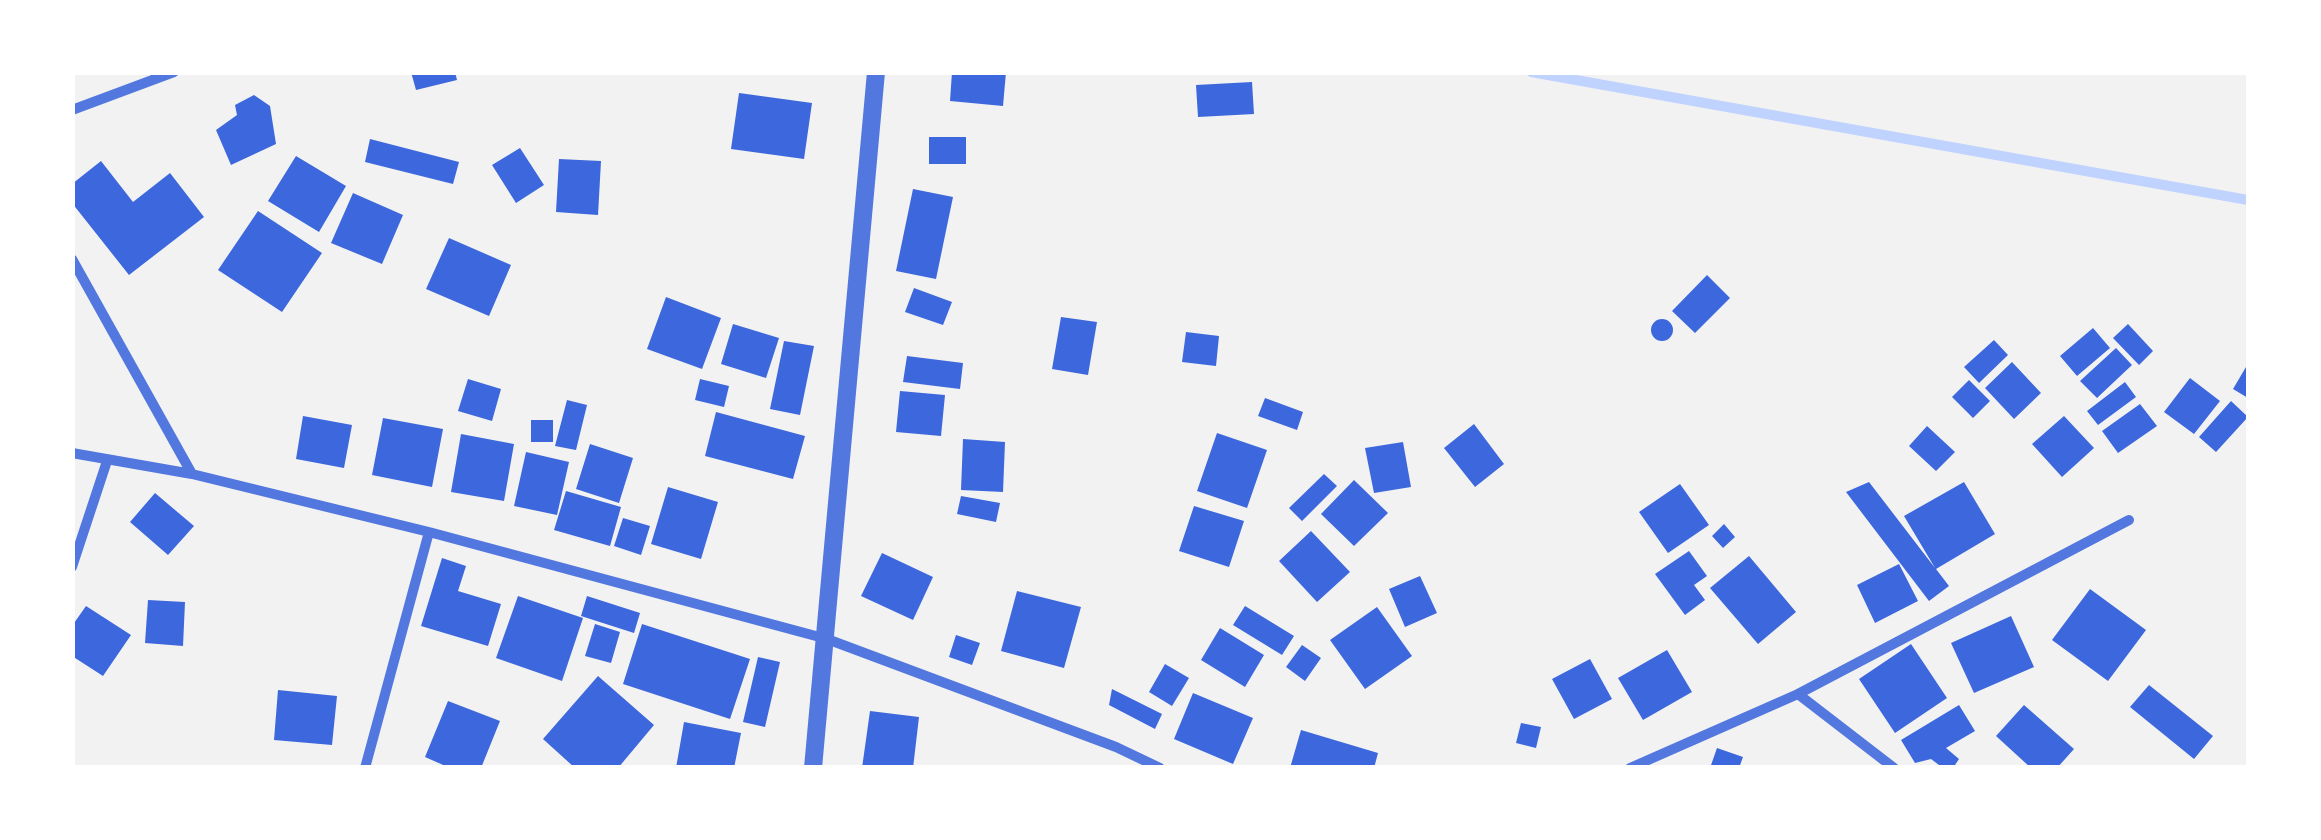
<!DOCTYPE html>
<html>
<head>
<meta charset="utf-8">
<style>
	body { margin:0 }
	#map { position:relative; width:2321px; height:840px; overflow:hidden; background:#f2f2f2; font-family:"Source Sans 3",sans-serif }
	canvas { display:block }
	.frame { position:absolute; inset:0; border:75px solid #fff; pointer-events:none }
</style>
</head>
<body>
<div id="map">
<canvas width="2321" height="840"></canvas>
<div class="frame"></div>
</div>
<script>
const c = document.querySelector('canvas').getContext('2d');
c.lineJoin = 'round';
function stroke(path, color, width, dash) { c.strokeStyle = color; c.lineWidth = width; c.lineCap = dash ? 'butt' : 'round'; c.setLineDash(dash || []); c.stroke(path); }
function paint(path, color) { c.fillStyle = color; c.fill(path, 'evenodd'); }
stroke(new Path2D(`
	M1531,72l717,128`), '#bfd3fe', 10);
paint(new Path2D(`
	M411,72h44l2,8 -41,10z
	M952,72h54l-3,34 -53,-5z
	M1252,82l2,32 -56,3 -2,-32z
	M739,93l73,10 -8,56 -73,-10z
	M254,95l16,11 6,38 -45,21 -15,-35 21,-15 -2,-10z
	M929,137h37v27h-37z
	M370,139l89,23 -6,22 -88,-22z
	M520,148l24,37 -28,18 -24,-38z
	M296,156l50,30 -27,46 -51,-31z
	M559,159l42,2 -3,54 -42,-3z
	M101,161l32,41 37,-29 34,44 -75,58 -57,-72v-19z
	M913,189l40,8 -17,82 -40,-8z
	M353,193l50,22 -21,49 -51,-21z
	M258,211l64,42 -40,59 -64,-42z
	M449,238l62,27 -22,51 -63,-27z
	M1707,275l23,23 -35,35 -23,-22z
	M914,288l38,14 -9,23 -38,-13z
	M666,297l55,21 -19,51 -55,-20z
	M1061,317l36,5 -9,53 -36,-6z
	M1651 330a11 11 0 1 1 22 0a11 11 0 1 1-22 0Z
	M733,324l46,14 -13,40 -45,-14z
	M2128,324l25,27 -14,14 -26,-27z
	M2093,328l17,20 -33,28 -17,-20z
	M1186,332l33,4 -3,30 -34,-4z
	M1994,340l14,15 -29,28 -15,-16z
	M784,341l30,5 -14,69 -30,-6z
	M2116,348l16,17 -35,33 -17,-17z
	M907,356l56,7 -3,26 -57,-7z
	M2012,362l29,31 -27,26 -29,-31z
	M2246,367l2,1v30l-15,-9z
	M2190,378l30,23 -26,33 -30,-22z
	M468,379l33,10 -9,32 -34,-10z
	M700,379l29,7 -5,21 -29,-7z
	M1969,380l21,21 -17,17 -21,-21z
	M2125,382l11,15 -38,28 -11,-14z
	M900,391l45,4 -4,41 -45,-4z
	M1265,398l38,14 -6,18 -39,-14z
	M567,400l20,5 -11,45 -21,-4z
	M2231,401l17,16 -32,35 -17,-15z
	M2140,404l17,22 -39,27 -16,-22z
	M716,412l89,24 -12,43 -88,-23z
	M303,416l49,9 -8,43 -48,-9z
	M2064,416l30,32 -32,29 -30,-33z
	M383,418l60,11 -11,58 -60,-12z
	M531,420h22v22h-22z
	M1474,424l30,40 -29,23 -31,-39z
	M1927,426l28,26 -19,19 -27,-25z
	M1217,433l50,17 -20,58 -50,-17z
	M461,434l53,10 -10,57 -53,-9z
	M963,439l42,3 -2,50 -42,-2z
	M1403,442l8,45 -37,6 -9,-45z
	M590,444l43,14 -14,45 -43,-14z
	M526,452l43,10 -12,53 -43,-9z
	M1324,474l13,12 -35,35 -13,-13z
	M1354,480l34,33 -34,33 -33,-32z
	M1869,482l66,86 -31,-52 60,-34 31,52 -59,35 13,17 -20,15 -83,-109z
	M1680,484l29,41 -41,28 -29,-41z
	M668,487l50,15 -17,57 -50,-15z
	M566,491l55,16 -11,39 -56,-16z
	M155,493l39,33 -26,29 -38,-33z
	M961,496l39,7 -4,19 -39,-8z
	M1194,506l50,15 -15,46 -50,-16z
	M623,518l27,8 -9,29 -27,-9z
	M1724,524l11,13 -12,11 -11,-12z
	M1311,531l39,41 -33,30 -38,-41z
	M1689,551l18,25 -13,9 11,15 -20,15 -30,-41z
	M882,553l51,24 -20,43 -52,-24z
	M1749,556l47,56 -38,32 -48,-56z
	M442,558l24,8 -8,25 43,13 -13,42 -67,-20z
	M1899,564l19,37 -43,22 -18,-38z
	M1420,576l17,37 -32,14 -16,-38z
	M2090,589l56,41 -38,51 -56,-41z
	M1017,591l64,16 -17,61 -63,-17z
	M518,596l65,22 -21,63 -66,-23z
	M587,596l53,17 -6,20 -53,-17z
	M148,600l37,2 -2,44 -38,-3z
	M86,606l45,29 -28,41 -31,-20v-30z
	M1245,606l49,30 -12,19 -49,-30z
	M1377,607l35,49 -47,33 -35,-49z
	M2011,616l23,51 -60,26 -23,-50z
	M595,624l25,8 -9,31 -26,-7z
	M642,624l108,35 -20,60 -107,-35z
	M1220,628l44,27 -19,32 -44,-27z
	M956,635l24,8 -8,22 -23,-8z
	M1911,644l36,54 -52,35 -36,-54z
	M1302,645l19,13 -16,23 -19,-14z
	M1667,650l25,42 -49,28 -25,-42z
	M758,657l22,5 -15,65 -22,-5z
	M1590,659l22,40 -38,20 -22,-40z
	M1165,664l24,14 -17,28 -23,-14z
	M598,676l56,49 -36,43h-43l-32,-29z
	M2149,685l64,51 -19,23 -64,-52z
	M1112,689l50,25 -7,15 -46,-24z
	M278,690l59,6 -5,49 -58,-5z
	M1193,693l60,25 -20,46 -59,-25z
	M448,701l52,20 -19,47h-31l-25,-11z
	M1959,705l16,26 -29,17 13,11 -6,9h-10l-12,-9 -16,4 -14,-23z
	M2024,705l50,44 -17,19h-26l-35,-32z
	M870,711l49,6 -6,51h-51z
	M684,722l57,11 -7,35h-58z
	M1521,723l20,4 -5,21 -20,-5z
	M1301,730l77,23 -4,15h-84z
	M1717,748l26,9 -4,11h-29z`), '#3d67dc');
stroke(new Path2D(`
	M72,110l102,-38
	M72,259l120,215
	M72,453l120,21 237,58 398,107 289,108 44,21
	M72,567l35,-106
	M1798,694l96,74
	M365,768l64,-236
	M1630,768l168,-74 331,-174`), '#5277de', 10);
stroke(new Path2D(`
	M813,768l63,-696`), '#5277de', 18);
</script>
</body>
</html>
